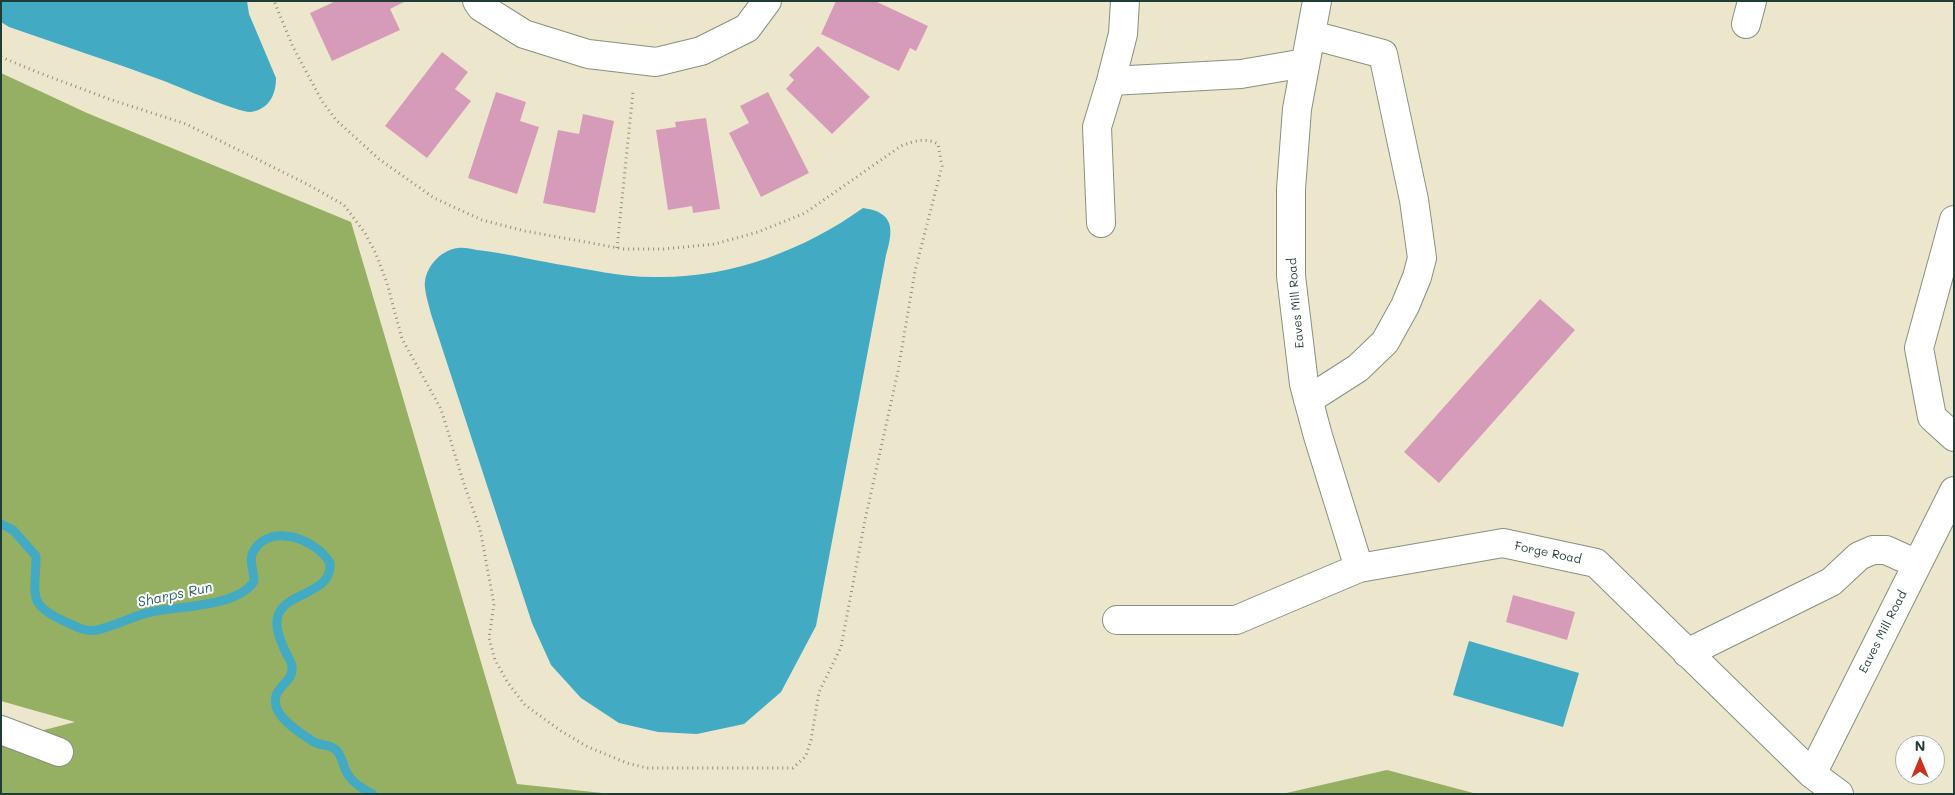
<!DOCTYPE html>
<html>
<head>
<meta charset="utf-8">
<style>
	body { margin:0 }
	#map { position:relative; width:1955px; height:795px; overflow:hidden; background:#ece7cc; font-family:Mali,sans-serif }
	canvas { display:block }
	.frame { position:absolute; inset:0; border:2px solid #1f3d34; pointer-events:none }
	.north { position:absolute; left:1895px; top:735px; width:50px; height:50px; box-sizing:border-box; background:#fff; border:1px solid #a5b1ae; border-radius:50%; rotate:0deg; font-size:14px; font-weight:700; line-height:20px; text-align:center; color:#1f3d34 }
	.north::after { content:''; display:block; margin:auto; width:18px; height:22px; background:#c8321e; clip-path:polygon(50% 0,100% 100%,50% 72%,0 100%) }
</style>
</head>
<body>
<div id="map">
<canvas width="1955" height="795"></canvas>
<div class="frame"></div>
<div class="north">N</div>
</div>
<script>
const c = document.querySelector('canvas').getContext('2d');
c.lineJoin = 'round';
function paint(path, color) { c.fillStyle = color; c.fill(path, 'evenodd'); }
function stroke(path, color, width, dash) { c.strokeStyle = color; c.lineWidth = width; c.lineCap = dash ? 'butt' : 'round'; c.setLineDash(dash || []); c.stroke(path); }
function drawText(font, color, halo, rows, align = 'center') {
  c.font = font + ' Mali,sans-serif'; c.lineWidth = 4; c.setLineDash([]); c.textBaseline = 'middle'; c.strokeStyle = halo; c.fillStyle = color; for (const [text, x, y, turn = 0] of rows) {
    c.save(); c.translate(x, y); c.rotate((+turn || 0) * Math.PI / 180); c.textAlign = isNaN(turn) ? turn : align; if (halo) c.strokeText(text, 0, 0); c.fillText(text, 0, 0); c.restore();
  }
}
paint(new Path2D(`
	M1,73l86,40 264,109 166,562 95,10h-611v-53l74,-19 -74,-21z
	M1387,770l90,24h-195z`), '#95b062');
paint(new Path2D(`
	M1,1h246l2,13 27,64c0,17 -7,31 -25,34 -11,1 -72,-25 -87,-31 -51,-19 -104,-36 -155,-54l-8,-5z
	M863,208c31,4 31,21 23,47l-70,371 -35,66 -37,32 -47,10 -39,-2 -39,-9 -38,-25 -30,-33 -19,-42 -101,-309c-2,-8 -5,-17 -6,-26 -2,-19 15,-38 33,-40 6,-1 13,1 19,2 27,3 52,9 79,14 32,5 65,13 97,13 75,2 150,-26 210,-69z
	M1469,641l110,32 -16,54 -110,-32z`), '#42aac2');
stroke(new Path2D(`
	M1,524l12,6 23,26c0,40 -11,48 32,67 9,4 18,9 29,7 18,-4 36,-14 54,-18 27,-6 88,-5 103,-31 0,-11 -6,-21 0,-31 18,-28 63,-10 76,13 2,31 -40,28 -51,50 -6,12 2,29 7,40 2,4 6,9 6,14 2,17 -21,19 -16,39 3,14 27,29 38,36 7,4 15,2 21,7 7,6 7,13 10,20 5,12 17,20 28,25`), '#42aac2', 9);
paint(new Path2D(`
	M336,1h70l-16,8 10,21 -68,31 -22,-48z
	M836,1h39l53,25 -12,25 -6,-3 -11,23 -78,-37z
	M818,46l52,51 -38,37 -46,-45 8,-9 -5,-5z
	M442,52l26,20 -13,17 16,12 -44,57 -42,-32z
	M496,92l30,10 -6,19 19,6 -22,67 -49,-16z
	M768,92l41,81 -48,24 -32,-64 20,-10 -9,-17z
	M583,114l31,7 -19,92 -52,-10 15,-73 21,4z
	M706,118l14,91 -27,4 -1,-7 -24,4 -12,-80 20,-3 -1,-5z
	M1540,299l35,31 -136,153 -35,-31z
	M1513,595l62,17 -8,28 -61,-18z`), '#d79bba');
const minor = new Path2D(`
	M477,1l4,6 43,27 64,20 68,8 45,-11 46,-23 20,-27
	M1125,1l-2,33 -12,47 130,-7 64,-11
	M1317,1l-20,108 -6,80v87l13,108 14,52 41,132
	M1746,24l6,-23
	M1954,220l-35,128 13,69 22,20
	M1101,223l-4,-96 14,-46
	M1308,400l50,-32 27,-26 20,-36 12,-29 5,-19 -8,-58 -31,-146 -71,-19
	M1117,620h119l123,-52 144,-25 93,20 216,211 27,20
	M1687,653l144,-71 28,-26 14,-6h13l31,14
	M1,730l58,22
	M1812,774l142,-283`);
stroke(minor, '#869280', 30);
stroke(new Path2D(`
	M1,57l36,15 72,27 77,25 121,60 37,21 21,28 11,21 11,29 15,56 39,70 22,72 17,48 14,75 -5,34 6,22 13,23 17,22 36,26 27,16 39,16 20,5h146l13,-12 5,-16 8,-48 22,-45 24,-127 33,-149 17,-100 27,-105 -4,-22c-13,-7 -24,-3 -37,2l-96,67 -47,19 -43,12 -51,5h-40l-99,-18 -43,-11 -48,-22 -55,-39 -43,-39 -14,-19 -29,-54 -19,-46
	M617,248l16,-156`), '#869280', 3, [1, 4]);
stroke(minor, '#fff', 28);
drawText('12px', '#1f3d34', '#fff', [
	["Eaves Mill Road",1296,303,-95],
	["Forge Road",1548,553,12],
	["Eaves Mill Road",1883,632,-63]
]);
drawText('italic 14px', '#2b6366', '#fff', [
	["Sharps Run",175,595,-12]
]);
</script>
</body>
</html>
